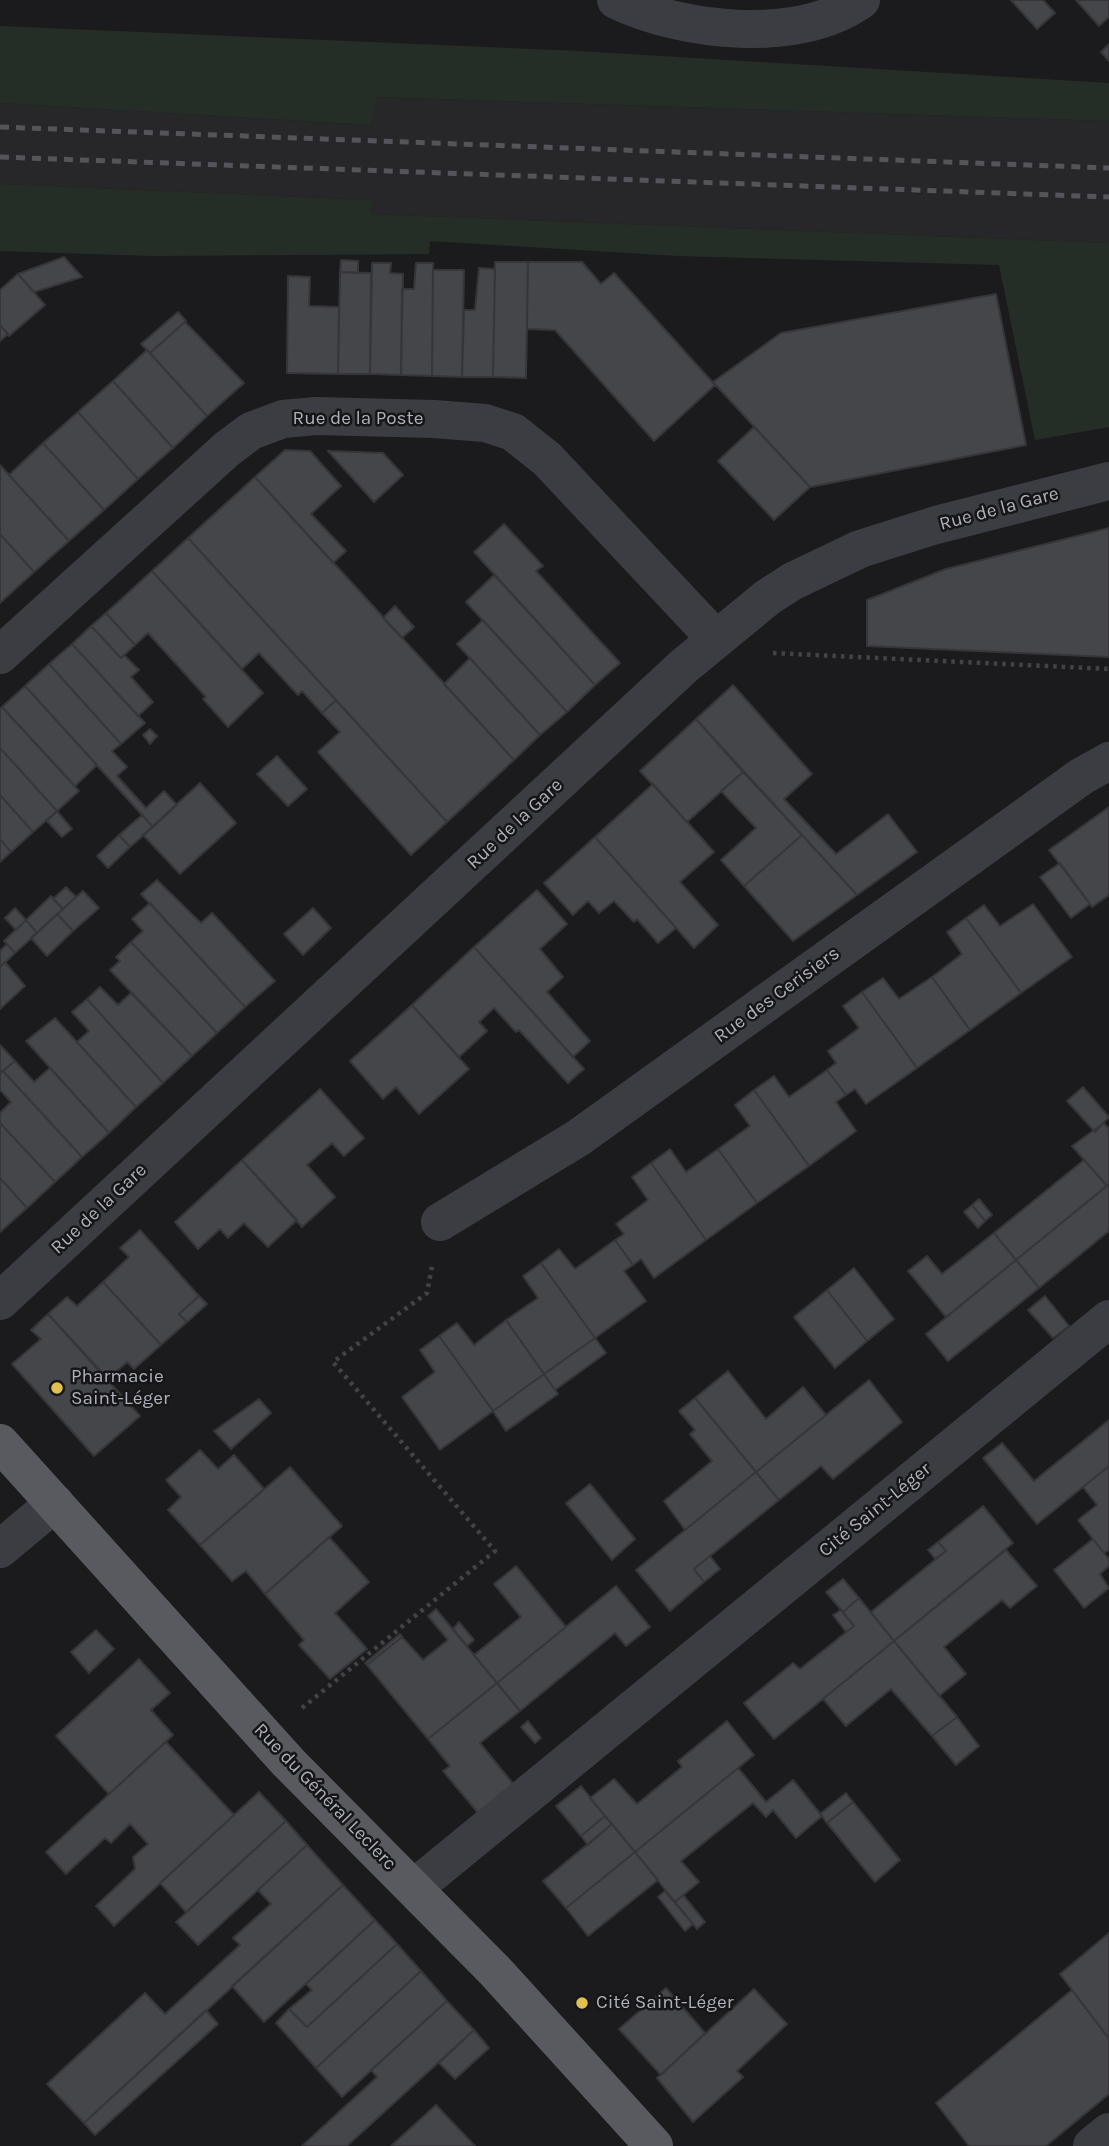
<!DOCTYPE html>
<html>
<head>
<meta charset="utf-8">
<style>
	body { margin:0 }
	canvas { display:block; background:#1b1b1d }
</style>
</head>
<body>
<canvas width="1109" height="2146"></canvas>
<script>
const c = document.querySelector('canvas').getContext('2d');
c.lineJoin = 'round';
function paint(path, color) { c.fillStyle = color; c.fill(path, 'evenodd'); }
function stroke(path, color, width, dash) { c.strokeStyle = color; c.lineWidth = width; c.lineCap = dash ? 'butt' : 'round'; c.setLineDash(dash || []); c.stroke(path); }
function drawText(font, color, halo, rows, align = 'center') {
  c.font = font + ' Karla,sans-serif'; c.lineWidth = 5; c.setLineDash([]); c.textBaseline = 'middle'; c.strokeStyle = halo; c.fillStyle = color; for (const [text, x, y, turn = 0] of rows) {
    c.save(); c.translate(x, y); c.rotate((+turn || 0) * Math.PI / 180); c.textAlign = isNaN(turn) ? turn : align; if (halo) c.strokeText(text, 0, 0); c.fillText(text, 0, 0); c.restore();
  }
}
paint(new Path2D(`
	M376,97l733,24v122l-738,-29v-14l-371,-16v-81l371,22z`), '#27272a');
paint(new Path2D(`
	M0,26l578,25 531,32v38l-732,-24 -6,28 -371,-22z
	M0,184l372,16 -1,14 738,29v184l-74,13 -36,-175 -321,-9 -248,-15 -1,13 -276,2 -153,-5z`), '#252d27');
const building = new Path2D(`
	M1011,0h32l12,13 -18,16z
	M1076,0h33v17l-10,9z
	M1109,44v17l-8,-9z
	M64,257l18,20 -48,15 -16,-18z
	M341,260l17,1v12l-18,-1z
	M495,262h33l-2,116 -33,-1z
	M528,262h54l19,22 13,-11 101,112 -61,56 -99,-111 -28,-1z
	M372,263h19l-1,10 13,1 -2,101 -31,-1z
	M416,263h17l-1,113 -31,-1 1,-86h12z
	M479,268l16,1 -2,108h-31l2,-67h11z
	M433,270h31l-2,107 -30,-1z
	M340,272l31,1 -1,101h-32z
	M18,274l27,31 -36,31 -9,-11v-35z
	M288,276l22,1 -1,29 30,1 -1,67 -51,-1z
	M996,294l30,151 -216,42 -97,-105 68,-49z
	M178,312l8,9 -36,32 -9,-9z
	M185,322l59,61 -37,33 -57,-63z
	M0,325l8,9 -8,7z
	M147,350l60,66 -34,32 -60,-67z
	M113,381l60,67 -35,31 -60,-67z
	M78,412l60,67 -34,31 -61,-67z
	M754,427l56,60 -36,33 -56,-59z
	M43,443l61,67 -35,31 -60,-66z
	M285,450l25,1 31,35 -30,28 35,37 -13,12 -78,-86z
	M328,451l55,2 20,22 -29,27z
	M0,465l69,76 -35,31 -34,-38z
	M255,477l259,283 -67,62 -259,-284z
	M504,524l39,42 -7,5 84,92 -25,22 -121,-133z
	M1109,528v129l-242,-11v-46l79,-31z
	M0,534l34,38 -34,31z
	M188,538l148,162 -14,13 -20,-22 -4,4 -39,-42 -17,16 -90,-98z
	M152,571l111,122 -35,34 -25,-28 3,-2 -58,-64 -13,12 -29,-32z
	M494,575l101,110 -28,27 -101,-110z
	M395,606l19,21 -12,11 -19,-20z
	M106,613l29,32 -14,13 -30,-32z
	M483,620l84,92 -27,23 -83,-91z
	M91,626l30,32 3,-3 15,15 -8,7 22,25 -15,14 -66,-72z
	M72,644l73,79 -24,21 -72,-80z
	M470,658l70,77 -26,25 -70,-76z
	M49,664l72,80 -9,7 15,16 -10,9 29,32 18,-17 13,14 -24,22 -128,-141z
	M733,685l79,89 -28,25 52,55 52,-40 29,38 -60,43 -161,-176z
	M25,686l72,79 -22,21 -73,-79z
	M336,700l111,122 -36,33 -93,-103 22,-20 -18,-19z
	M2,707l77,84 -22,20 -57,-63v-39z
	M696,719l47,53 -56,50 -47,-51z
	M150,729l7,7 -7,8 -7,-9z
	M0,748l57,63 -24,21 -33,-37z
	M277,756l30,33 -19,17 -31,-32z
	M743,772l59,63 -58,51 -23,-26 35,-32 -35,-37z
	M200,783l36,40 -56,51 -37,-39z
	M653,784l61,68 -34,30 38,43 -24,23 -99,-111z
	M0,795l33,37 -22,20 -11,-13z
	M1109,807v88l-17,12 -43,-57z
	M57,811l15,18 -10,8 -15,-16z
	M142,815l11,12 -23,20 -11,-12z
	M119,835l11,12 -22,21 -11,-12z
	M802,835l55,60 -64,46 -49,-55z
	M595,837l81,91 -18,15 -21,-24 -3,3 -20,-21 -15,12 -11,-12 -15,14 -29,-32z
	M0,839l11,13 -11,10z
	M1060,863l30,41 -19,14 -31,-41z
	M157,880l44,43 11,-10 63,68 -30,26 -104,-113z
	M66,887l10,10 -13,12 -10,-10z
	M537,890l30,34 -27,25 23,28 -16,15 43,49 -17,16 -99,-110z
	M83,891l16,17 -26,23 -16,-17z
	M51,896l12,13 -26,24 -11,-13z
	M150,903l95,104 -28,26 -86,-91 12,-11 -11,-12z
	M1033,904l39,53 -51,36 -55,-75 18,-13 16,21z
	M15,908l11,12 -10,10 -11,-12z
	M313,908l18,20 -28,27 -19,-21z
	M57,914l16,17 -26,25 -16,-18z
	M966,918l55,75 -51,37 -38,-53 30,-23 -15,-22z
	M26,920l11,13 -22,20 -11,-12z
	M131,942l86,91 -25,23 -82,-86 10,-9 -4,-4z
	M7,944l8,9 -15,14v-16z
	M474,947l110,122 -16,14 -49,-53 -3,2 -22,-24 -15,14 8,9 -28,26 -47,-52z
	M5,962l20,24 -25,23v-42z
	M932,977l38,53 -53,38 -55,-76 21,-14 16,21z
	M100,987l18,18 13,-12 61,63 -29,27 -76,-84z
	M862,992l55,76 -51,36 -11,-15 -9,6 -19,-25 9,-7 -8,-12 31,-23 -16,-22z
	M87,999l76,84 -27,24 -59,-65 12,-11 -17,-19z
	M412,1005l57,64 -50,45 -23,-27 -13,12 -33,-38z
	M55,1018l81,89 -27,26 -83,-92z
	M0,1045l15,16 -15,12z
	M15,1061l19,21 16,-14 59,65 -27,24 -79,-86z
	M827,1070l19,25 -10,7 20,29 -47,35 -55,-76 20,-14 15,21z
	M3,1071l79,86 -27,25 -55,-59v-10l11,-11 -11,-12v-17z
	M1083,1087l26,30 -14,15 -28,-31z
	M320,1089l44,49 -20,18 -12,-13 -25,22 28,32 -33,30 -60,-67z
	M754,1090l55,76 -52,37 -39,-54 32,-23 -15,-21z
	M0,1123l55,59 -28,26 -27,-30z
	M1104,1123l5,6v55l-2,2 -35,-40z
	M670,1149l16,23 32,-23 39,54 -51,37 -55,-77z
	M242,1160l55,60 -29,27 -24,-24 -16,15 -8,-9 -22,20 -23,-27z
	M1084,1160l23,26 -91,74 -22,-27z
	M651,1163l55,77 -52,38 -13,-19 -8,6 -18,-25 9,-6 -8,-10 32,-24 -16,-23z
	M0,1178l27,30 -27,24z
	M1109,1184v47l-70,57 -23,-28z
	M979,1199l13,16 -7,6 -13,-16z
	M972,1205l13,16 -7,7 -14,-16z
	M140,1230l59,66 -20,18 8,8 -26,23 -58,-63 26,-25 -9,-9z
	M994,1233l22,27 -70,57 -38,-46 19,-15 15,18z
	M615,1240l18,25 -9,6 22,30 -51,37 -54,-75 18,-14 16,20z
	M1016,1260l23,28 -91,73 -22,-27z
	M541,1263l54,75 -51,36 -38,-54 32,-22 -15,-22z
	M854,1268l40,51 -27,22 -40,-51z
	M103,1282l58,63 -27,24 -7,-7 -19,17 -60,-65 19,-17 10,9z
	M827,1290l40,51 -32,27 -41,-51z
	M199,1296l8,8 -20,18 -8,-8z
	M1045,1296l24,30 -16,12 -25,-28z
	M48,1314l92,102 -46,40 -82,-92 29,-25 -10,-9z
	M506,1320l38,54 -51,37 -54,-75 18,-13 17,22z
	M439,1336l54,75 -53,39 -38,-53 33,-25 -15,-22z
	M595,1338l11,15 -51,37 -11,-16z
	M728,1371l38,48 37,-32 23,28 -70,57 -61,-74z
	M544,1374l14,20 -52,37 -13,-20z
	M869,1380l33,42 -69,57 -12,-13 -42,34 -23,-28z
	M695,1398l61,74 -71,58 -21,-29 48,-40 -22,-27 5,-4 -16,-19z
	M259,1399l12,14 -40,36 -17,-18z
	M1109,1420v46l-72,58 -54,-66 19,-15 32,38z
	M200,1450l18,19 16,-14 30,34 -64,56 -32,-35 13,-13 -15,-17z
	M1109,1466v84l-5,3 -26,-33 19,-15 -14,-18z
	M290,1467l52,59 -77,68 -19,-23 -14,10 -32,-36z
	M756,1472l23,28 -85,69 10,13 -34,29 -34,-41z
	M590,1484l45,55 -23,21 -46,-57z
	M983,1506l30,37 -119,98 -23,-29 75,-61 -8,-9z
	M329,1537l40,45 -34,31 32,36 -37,30 -31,-34 5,-5 -39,-46z
	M1093,1539l16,20v7l-9,8 9,14 -25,20 -30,-38z
	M938,1542l8,9 -11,8 -7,-9z
	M1006,1550l31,36 -27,22 -8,-8 -58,47 22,27 -27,22 -45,-55z
	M710,1556l10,13 -16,13 -10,-13z
	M516,1566l50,61 -69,56 -23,-28 47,-38 -27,-33z
	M843,1579l16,19 -16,14 -17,-20z
	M616,1586l34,41 -24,19 -11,-13 -95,78 -23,-28z
	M859,1598l35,43 -120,98 -30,-36 49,-40 7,6 54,-43 -11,-14z
	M436,1609l61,74 -69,56 -61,-74 35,-28 21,23 25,-20 -20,-24z
	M841,1610l13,16 -8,6 -13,-17z
	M459,1622l15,18 -7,6 -14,-17z
	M96,1630l18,19 -25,24 -18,-21z
	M400,1634l2,3 -35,28 -2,-2z
	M894,1641l63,76 -25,19 -41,-47 -45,37 -23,-27z
	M139,1659l31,34 -19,17 22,25 -64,59 -53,-58z
	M497,1683l23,28 -40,32 34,42 -35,29 -36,-43 7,-5 -22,-27z
	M957,1717l22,29 -23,19 -24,-29z
	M528,1721l13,17 -6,5 -14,-16z
	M727,1721l27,34 -119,97 -45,-54 24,-19 23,25 45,-37 -4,-6z
	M166,1742l68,73 -120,111 -18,-20 39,-37 -2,-12 15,-13 -18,-20 -19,19 -6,-5 -39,36 -20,-22z
	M738,1768l28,34 27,-22 29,36 -26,22 -23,-28 -7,7 -13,-14 -72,58 18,21 -24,20 -40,-50z
	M581,1786l24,30 -24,20 -25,-30z
	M259,1792l27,29 -100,91 -26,-29z
	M846,1793l7,9 -26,21 -7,-9z
	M853,1802l47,58 -25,22 -48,-59z
	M605,1816l7,8 -24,21 -7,-9z
	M286,1821l21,24 -109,100 -22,-23z
	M612,1824l23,28 -69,56 -23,-27z
	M307,1845l36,40 -259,238 -37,-39 98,-91 20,21 75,-69 -7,-7 38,-34 -13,-14z
	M635,1852l23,28 -70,56 -22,-28z
	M343,1885l32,35 -111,102 -32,-36z
	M665,1891l28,33 -8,7 -27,-34z
	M683,1895l22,27 -8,7 -22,-27z
	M375,1920l22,24 -90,83 -18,-18 23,-19 -6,-6z
	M1109,1933v106l-49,-65z
	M397,1944l24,27 -105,97 -40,-45 13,-14 18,18z
	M421,1971l26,30 -105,96 -26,-29z
	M666,1988l39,45 -44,42 -42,-46z
	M754,1989l33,35 -50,47 6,6 -50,45 -36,-44z
	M1072,1990l37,49v55l-63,52h-77l-33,-43z
	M447,2001l27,29 -127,116h-45l75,-69 -6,-7z
	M206,2010l12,14 -123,111 -11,-12z
	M474,2030l15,18 -34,31 -16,-16z
	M436,2105l39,41h-84z`);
paint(building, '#45464a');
stroke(building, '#363539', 2);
stroke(new Path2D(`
	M773,653l336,16
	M302,1708l193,-157 -162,-189 94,-69 5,-27`), '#424348', 4.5, [3.5, 5]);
stroke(new Path2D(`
	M616,0c67,32 182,45 245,0
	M0,655l227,-206 24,-18 32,-12 33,-3 118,3 51,4 28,9 34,27 169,180
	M440,1222l138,-84 504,-362 27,-15
	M0,1301l684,-635 84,-69 25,-16 67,-32 76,-24 173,-44
	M0,1549l55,-46
	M414,1888l695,-569
	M1092,2146l17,-14`), '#3c3d42', 38);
stroke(new Path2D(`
	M0,1443l288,319 207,209 159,175`), '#595960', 38);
stroke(new Path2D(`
	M0,127l1109,41
	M0,157l1109,40`), '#54545a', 5, [9, 7]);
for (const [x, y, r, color] of [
	[57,1388,7,"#e1c04f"],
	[582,2003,7,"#e1c04f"]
]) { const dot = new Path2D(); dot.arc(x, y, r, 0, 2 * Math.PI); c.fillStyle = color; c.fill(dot); stroke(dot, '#161618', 2.5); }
drawText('19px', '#afb1bb', '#161618', [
	["Rue de la Poste",358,419],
	["Rue de la Gare",999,509,-15],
	["Rue de la Gare",515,824,-43],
	["Rue des Cerisiers",777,995,-36],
	["Rue de la Gare",99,1209,-43],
	["Cité Saint-Léger",875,1510,-39],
	["Rue du Général Leclerc",325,1797,46]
]);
drawText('19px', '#afb1bb', '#161618', [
	["Pharmacie",71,1377],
	["Saint-Léger",71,1399],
	["Cité Saint-Léger",596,2003]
], 'left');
</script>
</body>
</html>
